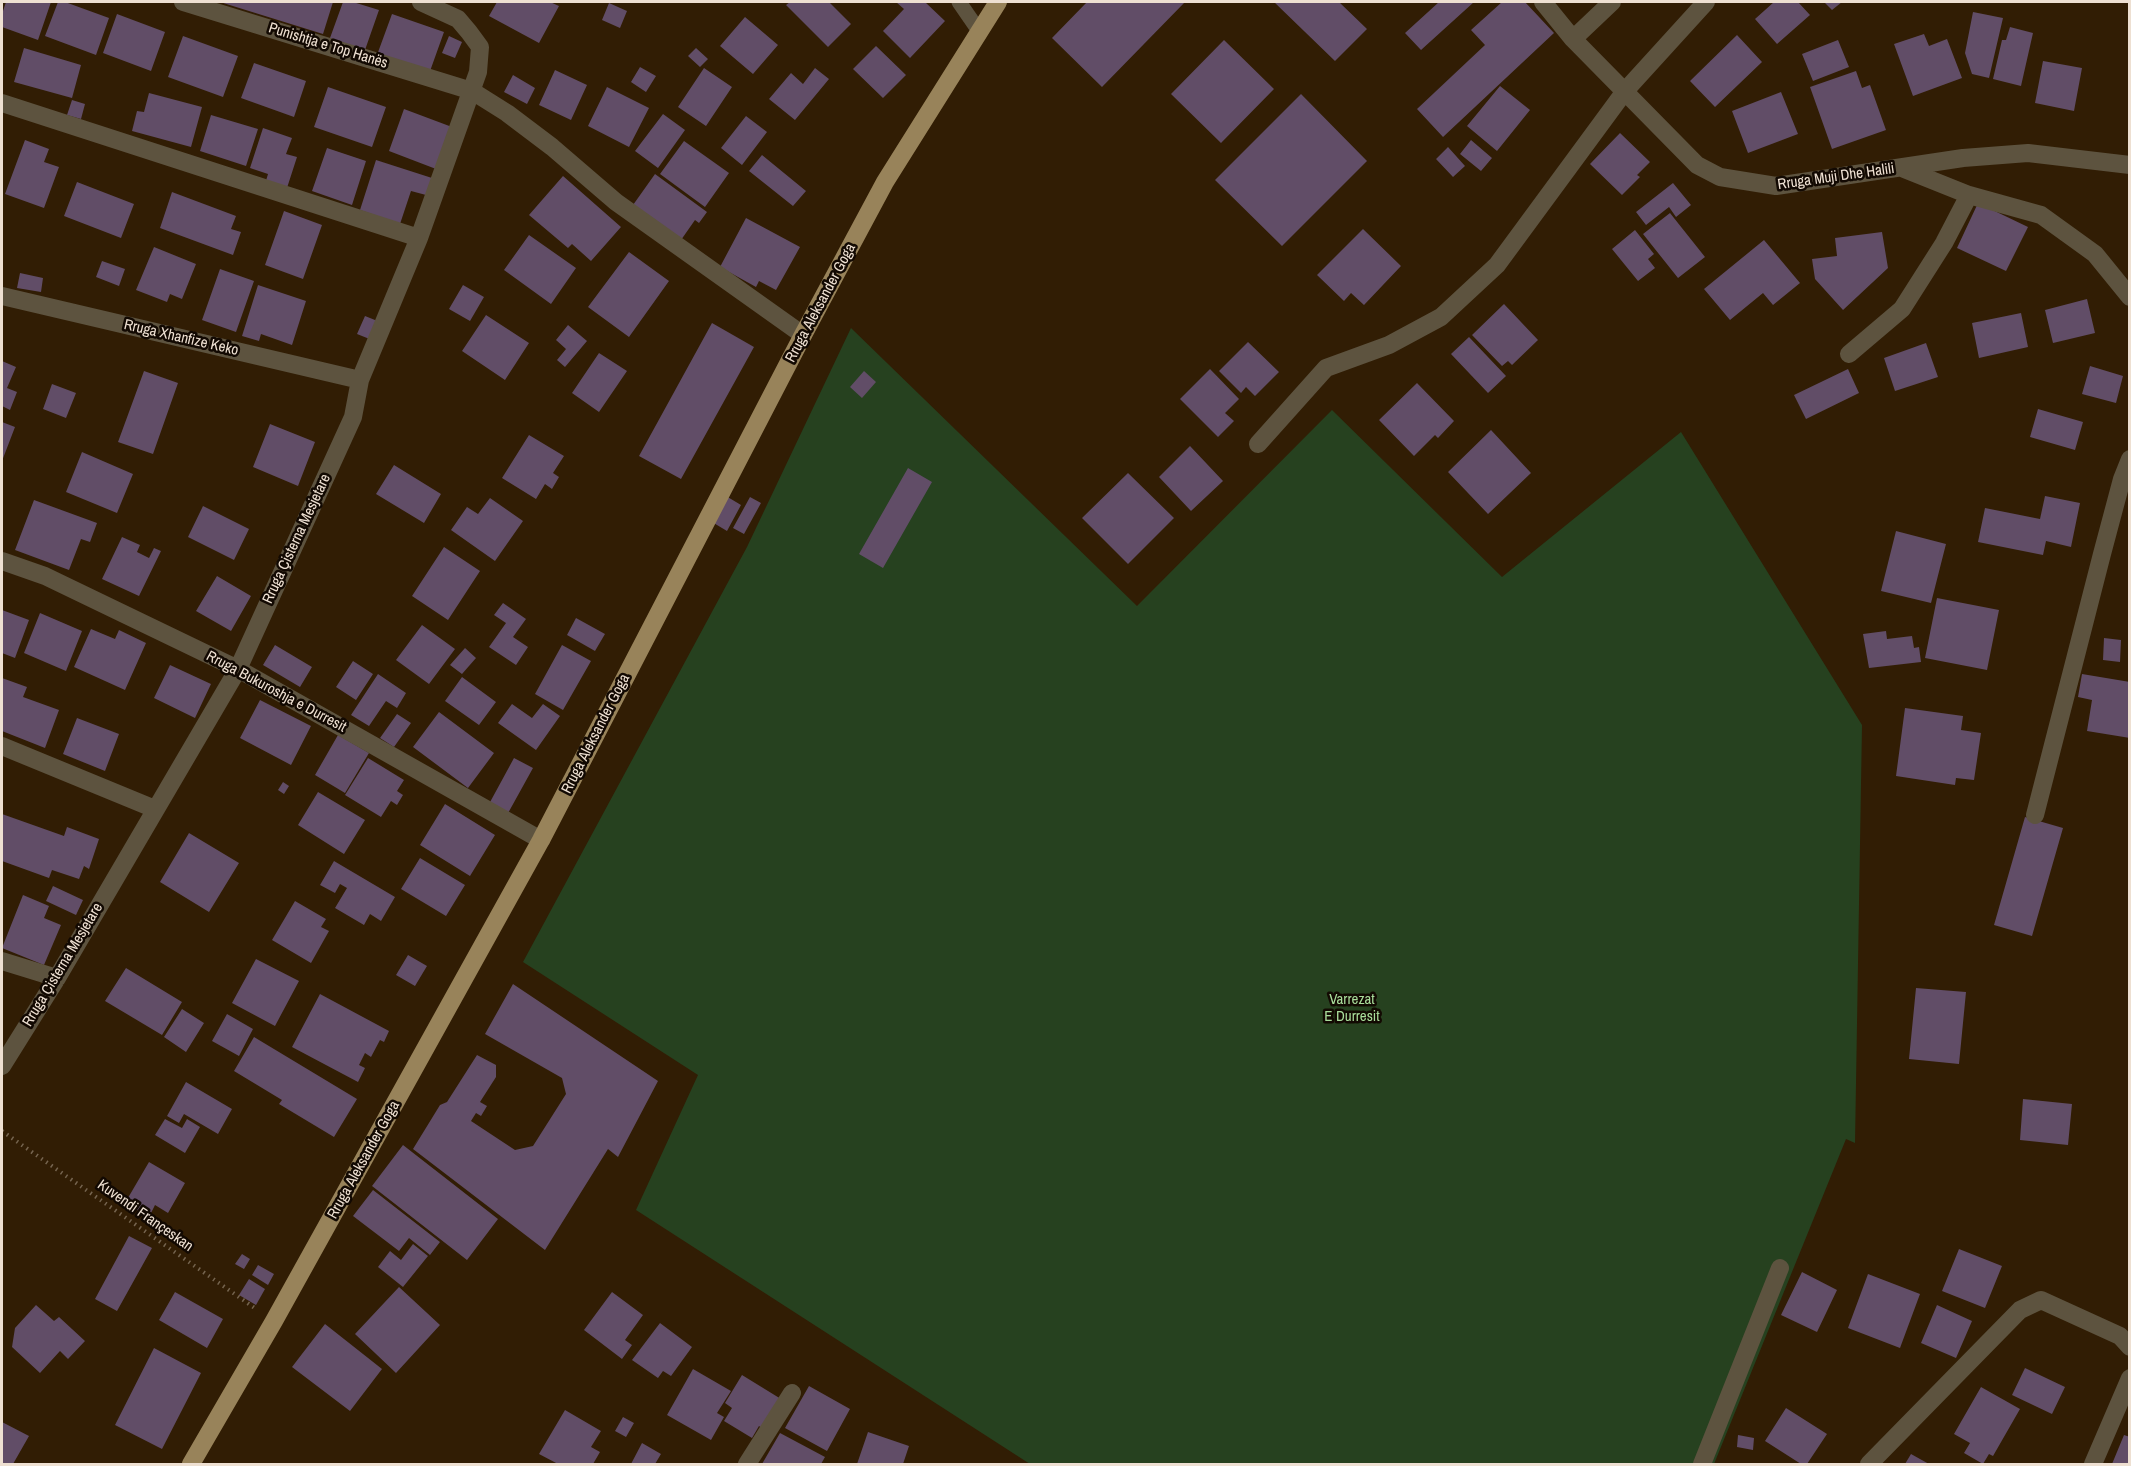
<!DOCTYPE html>
<html>
<head>
<meta charset="utf-8">
<style>
	body { margin:0 }
	#map { position:relative; width:2131px; height:1466px; overflow:hidden; background:#311d04; font-family:"Archivo Narrow",sans-serif }
	canvas { display:block }
	.frame { position:absolute; inset:0; border:3px solid #eee0d2; pointer-events:none }
</style>
</head>
<body>
<div id="map">
<canvas width="2131" height="1466"></canvas>
<div class="frame"></div>
</div>
<script>
const c = document.querySelector('canvas').getContext('2d');
c.lineJoin = 'round';
function paint(path, color) { c.fillStyle = color; c.fill(path, 'evenodd'); }
function stroke(path, color, width, dash) { c.strokeStyle = color; c.lineWidth = width; c.lineCap = dash ? 'butt' : 'round'; c.setLineDash(dash || []); c.stroke(path); }
function drawText(font, color, halo, rows, align = 'center') {
  c.font = font + ' "Archivo Narrow",sans-serif'; c.lineWidth = 5; c.setLineDash([]); c.textBaseline = 'middle'; c.strokeStyle = halo; c.fillStyle = color; for (const [text, x, y, turn = 0] of rows) {
    c.save(); c.translate(x, y); c.rotate((+turn || 0) * Math.PI / 180); c.textAlign = isNaN(turn) ? turn : align; if (halo) c.strokeText(text, 0, 0); c.fillText(text, 0, 0); c.restore();
  }
}
paint(new Path2D(`
	M851,328l286,278 195,-196 170,167 179,-145 181,293 -7,418 -9,-4 -132,325h-684l-394,-254 62,-135 -175,-113 224,-415z`), '#26411f');
paint(new Path2D(`
	M6,2h45l-13,38 -36,-13v-13z
	M58,2h7l44,16 -13,37 -51,-19z
	M220,2h113l-10,32z
	M343,2h10l26,8 -14,40 -35,-12z
	M497,2h53l9,4 -20,37 -50,-27z
	M790,2h39l22,22 -23,23 -42,-42z
	M896,2h29l20,19 -35,37 -27,-27 21,-22z
	M1087,2h98l-83,85 -50,-49z
	M1274,2h65l28,27 -32,32z
	M1439,2h35l-53,48 -16,-17z
	M1502,2h23l29,31 -111,104 -26,-28 68,-64 -14,-15z
	M1774,2h24l12,13 -33,29 -22,-25z
	M1824,2h18l-10,8z
	M609,3l18,8 -7,17 -18,-8z
	M1973,12l30,6 -14,60 -17,-4 -7,-21z
	M117,14l48,18 -14,39 -48,-18z
	M392,14l52,18 -15,42 -52,-19z
	M745,17l33,28 -25,29 -33,-28z
	M2010,27l23,6 -12,53 -28,-7 9,-39h4z
	M1924,34l5,12 18,-7 15,39 -49,18 -19,-52z
	M1737,35l25,27 -47,45 -25,-26z
	M183,36l55,20 -15,41 -55,-20z
	M449,36l13,6 -7,16 -13,-5z
	M1224,40l50,49 -53,54 -50,-49z
	M1838,40l11,27 -36,14 -11,-27z
	M876,46l30,29 -23,23 -30,-29z
	M24,48l57,17 -9,33 -58,-16z
	M696,48l12,11 -8,8 -12,-11z
	M2043,61l39,7 -8,43 -39,-8z
	M254,63l52,18 -12,36 -53,-19z
	M640,67l16,9 -10,16 -15,-10z
	M704,68l28,19 -26,39 -28,-19z
	M815,68l14,11 -34,41 -26,-21 22,-26 12,11z
	M555,70l32,15 -16,35 -32,-15z
	M1856,71l6,17 8,-3 16,45 -54,19 -22,-62z
	M513,75l22,13 -8,16 -23,-12z
	M1500,86l30,24 -33,41 -30,-25z
	M328,87l58,20 -14,40 -58,-20z
	M607,87l42,21 -20,39 -41,-21z
	M1781,92l17,42 -50,19 -16,-42z
	M149,93l53,14 -11,40 -59,-16 5,-20 7,1z
	M1301,94l66,67 -85,85 -67,-66z
	M72,100l13,4 -4,15 -14,-4z
	M404,109l48,18 -16,42 -47,-18z
	M663,114l22,16 -27,38 -23,-17z
	M211,115l47,14 -12,37 -46,-15z
	M746,116l21,16 -25,33 -21,-17z
	M263,128l29,10 -6,16 11,3 -11,34 -21,-7 3,-10 -18,-6z
	M1620,133l30,29 -13,13 3,2 -18,18 -32,-31z
	M25,140l24,9 -5,13 15,5 -15,41 -39,-14z
	M1471,140l21,18 -11,13 -21,-17z
	M684,141l45,32 -24,34 -45,-33z
	M1448,147l17,19 -12,11 -17,-18z
	M327,148l39,13 -14,44 -40,-14z
	M762,155l44,36 -13,15 -44,-35z
	M376,160l56,18 -6,17 -15,-4 -11,33 -40,-14z
	M655,174l52,38 -8,11 -4,-3 -14,20 -48,-35z
	M563,176l58,51 -30,34 -19,-17 -4,4 -39,-33z
	M77,182l57,22 -13,34 -57,-22z
	M1673,183l18,22 -15,12 -7,-10 -23,18 -10,-13z
	M172,192l64,24 -5,13 10,3 -8,23 -73,-27z
	M1978,203l50,24 -22,44 -49,-23z
	M284,211l38,14 -19,54 -38,-14z
	M1670,213l35,44 -27,21 -35,-44z
	M746,218l54,29 -24,43 -17,-9 -3,6 -36,-20z
	M1363,229l38,37 -37,39 -13,-12 -7,8 -27,-26z
	M1635,230l19,24 -6,5 7,9 -17,13 -26,-32z
	M1882,232l6,36 -45,42 -28,-31 -3,-20 25,-3 -2,-18z
	M529,235l47,33 -25,36 -47,-34z
	M1764,240l36,43 -27,22 -10,-12 -33,27 -26,-31z
	M154,247l42,17 -14,35 -12,-5 -3,8 -31,-12z
	M629,252l40,29 -40,56 -41,-30z
	M102,261l23,8 -6,17 -23,-9z
	M220,269l34,12 -18,51 -34,-12z
	M20,273l23,5 -2,14 -24,-4z
	M258,285l48,16 -14,44 -31,-11 -2,7 -17,-5z
	M463,285l21,12 -14,24 -21,-12z
	M2087,299l8,34 -42,10 -8,-33z
	M1504,304l34,36 -26,25 -4,-4 -6,5 -30,-31z
	M2021,313l7,34 -49,11 -7,-35z
	M486,315l43,28 -24,37 -43,-29z
	M365,316l15,6 -8,18 -15,-6z
	M712,323l42,24 -73,132 -42,-23z
	M568,325l19,16 -22,26 -8,-7 9,-11 -10,-9z
	M1469,337l37,39 -18,17 -37,-39z
	M1248,342l31,30 -24,24 -9,-9 -5,6 -22,-22z
	M1926,343l12,34 -43,14 -11,-33z
	M599,353l28,18 -28,41 -27,-19z
	M2,361l14,6 -9,21 10,4 -7,18 -8,-4z
	M2090,366l33,10 -7,27 -34,-9z
	M1210,369l29,30 -14,14 9,8 -16,16 -38,-38z
	M1848,369l11,24 -53,26 -12,-24z
	M144,371l34,12 -25,71 -35,-12z
	M864,371l12,11 -14,16 -12,-11z
	M1417,383l37,38 -16,17 -3,-3 -21,21 -35,-36z
	M52,384l24,9 -10,25 -23,-9z
	M2038,409l45,13 -8,28 -45,-13z
	M2,422l13,5 -13,34z
	M270,424l45,18 -17,44 -45,-19z
	M1491,430l40,43 -43,41 -40,-42z
	M529,435l35,21 -11,17 6,4 -7,12 -7,-5 -9,15 -34,-21z
	M1190,446l33,35 -32,30 -32,-34z
	M82,452l51,22 -16,39 -51,-21z
	M394,465l47,29 -17,29 -48,-29z
	M908,468l24,14 -49,86 -24,-14z
	M1128,473l46,45 -46,46 -46,-46z
	M726,496l15,9 -14,26 -15,-9z
	M2045,496l35,7 -9,44 -25,-6 -3,14 -65,-13 7,-34 55,11z
	M750,497l11,6 -17,31 -11,-6z
	M490,498l33,23 -28,40 -44,-31 16,-23 11,7z
	M34,500l63,23 -7,19 -9,-3 -12,31 -54,-20z
	M203,506l46,23 -15,31 -46,-23z
	M1896,531l50,13 -15,59 -50,-12z
	M122,537l18,8 -3,7 12,6 5,-10 7,3 -22,45 -37,-17z
	M444,547l36,24 -32,49 -36,-24z
	M217,576l34,20 -20,35 -35,-20z
	M1937,598l62,12 -12,60 -62,-12z
	M503,603l23,16 -13,18 15,10 -12,18 -27,-18 17,-24 -12,-8z
	M2,610l27,10 -14,38 -13,-5z
	M40,613l42,18 -16,40 -42,-18z
	M576,618l29,16 -10,17 -28,-16z
	M422,625l33,24 -26,35 -33,-24z
	M91,629l24,10 4,-9 27,13 -21,47 -51,-23z
	M1886,631l1,8 25,-3 2,12 5,-1 2,15 -52,6 -6,-34z
	M2104,638l17,2 -1,22 -17,-2z
	M275,645l37,22 -12,20 -37,-22z
	M562,645l29,16 -28,49 -28,-16z
	M465,648l11,10 -14,16 -12,-9z
	M353,661l20,13 -17,26 -20,-13z
	M170,665l41,19 -16,34 -41,-20z
	M378,674l28,19 -9,15 -11,-7 -17,25 -18,-11z
	M2082,674l48,8v56l-43,-7 5,-31 -14,-3z
	M462,677l34,25 -17,23 -34,-24z
	M2,678l25,9 -4,10 36,13 -14,38 -43,-17z
	M260,700l51,26 -20,39 -51,-27z
	M512,704l20,14 11,-14 17,12 -24,34 -38,-27z
	M1905,708l58,8 -2,14 20,3 -7,47 -18,-2 -1,7 -59,-9z
	M439,712l55,41 -26,35 -55,-41z
	M397,714l14,9 -17,24 -14,-9z
	M77,718l42,16 -14,37 -42,-17z
	M338,735l31,18 -24,40 -30,-18z
	M368,758l36,22 -7,11 6,4 -6,10 -6,-4 -10,16 -36,-22z
	M514,758l19,10 -26,47 -18,-11z
	M283,782l6,4 -5,8 -6,-4z
	M318,792l47,28 -21,34 -46,-29z
	M445,804l50,31 -25,41 -50,-31z
	M2,814l62,22 3,-9 32,12 -10,30 -5,-3 -5,13 -27,-9 -3,8 -47,-17z
	M2025,817l38,11 -31,108 -38,-11z
	M189,833l50,30 -30,49 -49,-30z
	M420,858l45,27 -19,31 -45,-27z
	M334,861l61,36 -14,24 -11,-7 -6,11 -29,-17 12,-20 -7,-4 -5,9 -15,-8z
	M53,886l30,14 -7,15 -30,-14z
	M23,895l26,11 -5,12 17,7 -17,40 -42,-17z
	M295,901l31,18 -5,8 8,4 -18,32 -39,-23z
	M408,955l19,11 -12,20 -19,-11z
	M256,959l43,22 -24,45 -43,-23z
	M126,968l56,34 -20,33 -57,-34z
	M513,984l145,97 -40,76 -10,-8 -63,101 -132,-101 27,-44 7,-3 30,-47 19,10v12l-16,25 7,4 -6,10 -5,-3 -5,8 44,29 18,-4 33,-52 -4,-16 -77,-44z
	M1916,988l50,4 -7,72 -50,-5z
	M320,994l69,37 -5,11 -4,-2 -9,17 -6,-4 -6,12 6,3 -7,14 -66,-35z
	M182,1009l22,14 -18,29 -22,-15z
	M227,1014l26,15 -14,27 -27,-15z
	M254,1037l103,62 -23,38 -55,-33 3,-4 -48,-29z
	M186,1082l46,27 -14,25 -34,-20 -5,9 -12,-7z
	M2023,1099l49,5 -4,41 -48,-5z
	M165,1119l17,9 5,-9 13,8 -15,26 -30,-18z
	M403,1145l95,74 -31,41 -95,-74z
	M149,1162l36,21 -17,30 -13,-8 -6,12 -24,-14z
	M373,1190l67,52 -10,13 -21,-17 -10,13 -46,-35z
	M129,1236l23,12 -35,63 -22,-12z
	M413,1244l15,12 -25,31 -25,-20 12,-16 11,9z
	M1959,1249l43,17 -17,42 -43,-17z
	M242,1254l8,5 -6,10 -9,-5z
	M258,1265l16,9 -6,11 -16,-10z
	M1802,1272l35,18 -20,42 -36,-17z
	M1868,1274l52,20 -20,54 -52,-20z
	M249,1279l16,10 -9,16 -17,-10z
	M399,1287l41,38 -44,48 -41,-39z
	M175,1292l48,27 -16,29 -48,-28z
	M612,1292l31,23 -18,25 7,5 -10,14 -38,-29z
	M36,1305l18,16 5,-4 26,24 -17,18 -8,-8 -20,22 -28,-26 3,-19z
	M1937,1305l35,16 -16,37 -35,-15z
	M660,1323l32,24 -21,29 -8,-5 -5,7 -26,-18z
	M325,1324l57,45 -32,42 -58,-44z
	M154,1348l47,25 -39,76 -47,-24z
	M2025,1368l40,19 -13,27 -40,-19z
	M693,1369l38,22 -14,22 7,4 -13,23 -44,-25z
	M742,1375l39,24 -18,30 -4,-3 -7,12 -28,-17 8,-13 -7,-5z
	M809,1386l41,23 -23,42 -42,-23z
	M1981,1387l39,22 -27,47 -4,-2 -6,10 -19,-11 6,-10 -16,-9z
	M1786,1408l41,26 -20,30h-6l-36,-23z
	M565,1410l36,21 -10,16 9,5 -7,12h-35l-19,-10z
	M623,1417l11,6 -8,14 -11,-6z
	M2,1422l27,14 -16,28h-11z
	M868,1432l41,14 -6,18h-46z
	M780,1433l45,24 -4,7h-59z
	M1738,1435l16,3 -1,12 -16,-3z
	M2124,1435l6,2v27h-18z
	M642,1443l19,11 -6,10h-24z
	M1911,1454l18,10h-24z`), '#614d67');
stroke(new Path2D(`
	M2,1131l254,178`), '#75644f', 4, [1.5, 4.5]);
stroke(new Path2D(`
	M959,2l20,29`), '#5d533f', 15);
stroke(new Path2D(`
	M183,2l289,89 35,22 45,34 64,55 187,133
	M1543,2l30,37 124,126 23,12 56,9 187,-28 65,-5 102,12
	M1573,39l39,-37
	M2,103l417,135
	M1904,169l65,26 72,20 54,39 35,43
	M2,296l358,84
	M1849,354l53,-45 42,-66 25,-48
	M1258,444l68,-76 63,-23 52,-28 56,-52 128,-174 81,-89
	M2,561l43,15 193,93 303,171
	M2,746l153,63
	M2035,815l67,-261 20,-75 8,-20
	M2,961l55,17
	M2,1066l55,-88 181,-309 115,-252 7,-37 59,-142 59,-166 2,-25 -11,-15 -11,-13 -37,-17
	M747,1464l45,-71
	M1702,1464l78,-196
	M1869,1464l151,-154 21,-10 79,36 10,11
	M2093,1464l37,-86`), '#5d533f', 18);
stroke(new Path2D(`
	M191,1464l83,-143 267,-481 262,-505 82,-153 113,-180`), '#98835a', 18);
drawText('15px', '#eee0d2', '#120902', [
	["Punishtja e Top Hanës",328,46,17],
	["Rruga Muji Dhe Halili",1836,177,-8],
	["Rruga Aleksander Goga",821,303,-62],
	["Rruga Xhanfize Keko",181,338,13],
	["Rruga Çisterna Mesjetare",297,539,-65],
	["Rruga Bukuroshja e Durresit",276,692,28],
	["Rruga Aleksander Goga",596,734,-63],
	["Rruga Çisterna Mesjetare",63,965,-59],
	["Rruga Aleksander Goga",364,1160,-61],
	["Kuvendi Françeskan",145,1216,35]
]);
drawText('15px', '#a9dd9b', '#120902', [
	["Varrezat",1352,1000],
	["E Durresit",1352,1017]
]);
</script>
</body>
</html>
